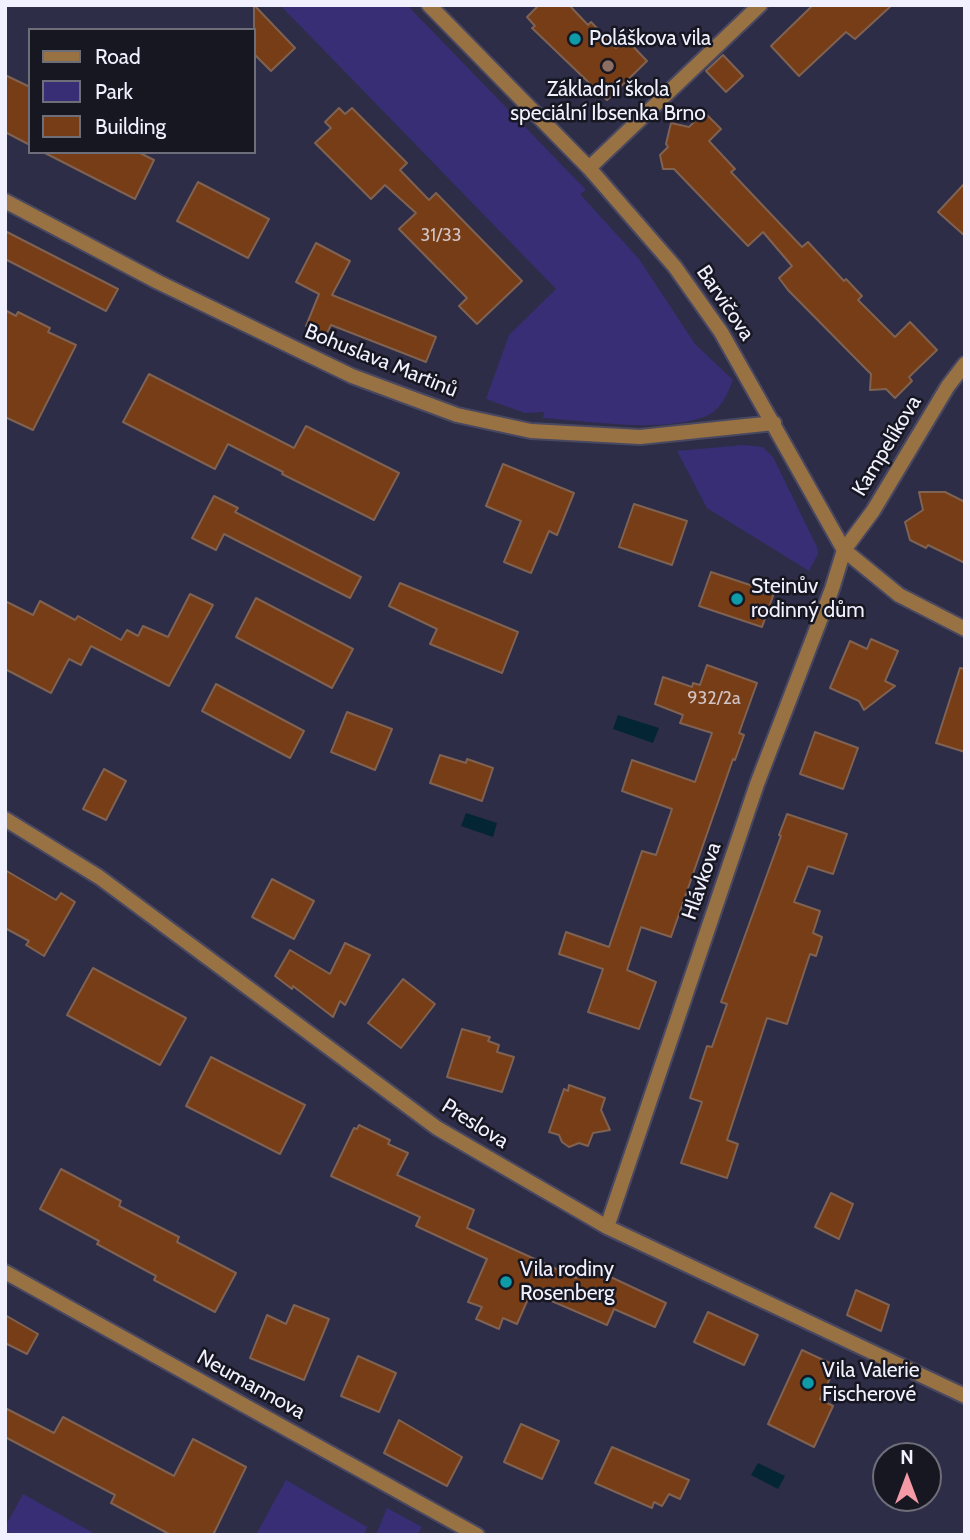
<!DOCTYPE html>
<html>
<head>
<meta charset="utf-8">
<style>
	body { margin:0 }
	#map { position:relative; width:970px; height:1540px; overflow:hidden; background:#2e2d47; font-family:Cabin,sans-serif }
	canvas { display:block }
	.frame { position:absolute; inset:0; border:7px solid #f0f0fe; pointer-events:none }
	.legend { position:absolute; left:28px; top:28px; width:228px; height:126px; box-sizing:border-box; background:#171722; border:2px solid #6e6e7a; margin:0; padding:9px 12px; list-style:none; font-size:21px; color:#f0f0fe }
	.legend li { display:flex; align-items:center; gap:14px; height:35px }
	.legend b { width:35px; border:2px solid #6e6e7a }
	.north { position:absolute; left:872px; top:1442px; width:70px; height:70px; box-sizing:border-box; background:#171722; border:2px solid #6e6e7a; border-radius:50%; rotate:0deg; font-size:19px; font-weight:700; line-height:28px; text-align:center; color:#f0f0fe }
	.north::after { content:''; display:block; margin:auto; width:24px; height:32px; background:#f49aa6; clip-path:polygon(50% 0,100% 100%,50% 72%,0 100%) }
</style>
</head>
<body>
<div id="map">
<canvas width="970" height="1540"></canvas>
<div class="frame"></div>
<ul class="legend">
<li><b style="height:9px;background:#997244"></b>Road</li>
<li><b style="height:19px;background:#382e75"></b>Park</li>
<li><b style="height:19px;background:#763d17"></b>Building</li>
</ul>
<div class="north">N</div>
</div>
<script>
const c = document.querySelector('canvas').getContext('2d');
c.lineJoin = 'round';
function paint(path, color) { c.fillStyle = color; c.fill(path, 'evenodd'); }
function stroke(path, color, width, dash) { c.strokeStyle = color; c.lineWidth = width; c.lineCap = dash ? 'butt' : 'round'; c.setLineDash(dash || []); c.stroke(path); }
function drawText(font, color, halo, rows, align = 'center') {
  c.font = font + ' Cabin,sans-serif'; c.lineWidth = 5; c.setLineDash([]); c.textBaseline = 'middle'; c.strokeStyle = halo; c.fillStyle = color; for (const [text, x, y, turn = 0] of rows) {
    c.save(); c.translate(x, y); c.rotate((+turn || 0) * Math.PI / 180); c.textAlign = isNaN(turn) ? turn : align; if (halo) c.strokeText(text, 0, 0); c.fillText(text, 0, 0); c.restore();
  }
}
paint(new Path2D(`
	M280,5h127l179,185 -6,4 59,65 56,85 38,36c-6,15 -12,31 -29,37 -44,16 -114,4 -161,1l1,-6 -19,1 -39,-14 23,-64 47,-46z
	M743,445l20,2 10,10 44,90 1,7 -9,17 -102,-63 -30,-57z
	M286,1480l81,47 -3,8h-108z
	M23,1494l74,41h-92v-8z
	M387,1508l35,19 -5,8h-41z`), '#382e75');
paint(new Path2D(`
	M618,715l41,13 -6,15 -40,-14z
	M466,813l31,10 -4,14 -32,-11z
	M758,1463l27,13 -7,13 -27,-14z`), '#032534');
const building = new Path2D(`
	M254,5l41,43 -24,23 -17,-17z
	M539,5h30l19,20 3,-3 25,26 10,-9 21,22 -40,39 -75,-72 3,-2 -8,-9z
	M813,5h79l-37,34 -9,-7 -47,44 -28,-30z
	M723,55l20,21 -17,16 -20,-21z
	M5,75l25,12v58l-25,-13z
	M339,108l6,6 7,-6 55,55 -7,7 29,30 7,-7 86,88 -45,43 -18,-18 8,-8 -68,-69 17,-16 -31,-28 -14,14 -56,-56 16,-15 -6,-6z
	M704,112l17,17 -12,12 26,28 -4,3 71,75 6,-5 36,39 2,-2 16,17 -4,4 37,37 15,-15 27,28 -28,27 3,4 -17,17 -9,-9 -16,1 1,-16 -83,-84 -9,-12 13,-12 -29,-34 -15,14 -74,-77h-11l-3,-14 8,-8 -2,-3 5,-21 18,4z
	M43,152h95l16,8 -19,39z
	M198,182l71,37 -21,39 -71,-37z
	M965,183v53l-27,-24z
	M5,231l113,58 -12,22 -101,-52z
	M316,243l34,18 -18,34 104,42 -10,25 -95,-37 -5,10 -20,-9 13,-32 -23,-12z
	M5,310l11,6 2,-4 32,16 -2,4 28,13 -43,85 -28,-13z
	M149,374l145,74 12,-22 93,47 -25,47 -92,-46 1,-2 -55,-28 -13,25 -92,-47z
	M503,464l71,29 -17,42 -8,-4 -18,42 -27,-11 17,-41 -35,-15z
	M919,492h26l20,10v61l-37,-18 -2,3 -16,-8 -5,-18 18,-12z
	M214,496l24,12 -3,4 126,65 -11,21 -126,-64 -8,16 -24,-12z
	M634,504l53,17 -15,44 -53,-18z
	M711,572l63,21 -12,34 -63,-21z
	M400,583l118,49 -16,41 -72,-29 7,-15 -48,-23z
	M190,594l23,11 -44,81 -78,-40 -10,19 -12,-6 -18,34 -46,-24v-68l28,14 7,-14 35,19 3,-4 43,24 6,-10 11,6 5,-10 25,11z
	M256,598l97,51 -21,39 -96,-51z
	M871,639l27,12 -13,30 10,5 -31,24 -5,-9 -29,-13 20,-47 17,8z
	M707,665l50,18 -18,50 5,2 -9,25 -2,-1 -62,178 -30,-10 -14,43 29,12 -17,47 -51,-17 15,-43 -44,-15 7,-22 43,15 33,-96 14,4 16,-46 -50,-18 10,-31 63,22 17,-49 -32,-10 3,-8 -28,-11 8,-27 29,10 1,-4 7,2z
	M960,668l5,1v83l-29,-9z
	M216,684l88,47 -14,27 -88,-47z
	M347,712l45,17 -17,41 -44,-18z
	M815,732l43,16 -15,41 -43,-15z
	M440,755l26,8 1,-4 26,9 -11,33 -52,-18z
	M104,769l22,12 -20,39 -23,-11z
	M787,814l60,20 -14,40 -25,-8 -14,36 26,9 -7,22 9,4 -6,19 -6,-2 -23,70 -20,-6 -40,122 11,4 -11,34 -46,-15 21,-61 -12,-4 17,-52 5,1 15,-43 -6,-2 60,-166 -2,-1z
	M5,870l51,30 5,-7 14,9 -31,54 -18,-11 3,-4 -24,-13z
	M272,879l42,22 -20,38 -42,-22z
	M345,943l25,12 -25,50 -5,-4 -7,16 -40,-31 -1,3 -17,-13 15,-26 40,24z
	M93,968l93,50 -26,47 -93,-50z
	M403,979l32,25 -34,44 -33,-25z
	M462,1029l28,8 -2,4 11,4 -2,7 17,5 -12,35 -55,-15z
	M211,1057l94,48 -25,49 -94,-48z
	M569,1085l36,13 -4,12 9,20 -17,3 -5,13 -9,-3 -10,4 -7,-5 -3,-7 -10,-3 15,-43 4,2z
	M359,1125l31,15 -2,4 20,9 -11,22 77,35 -7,18 109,50 7,-14 83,39 -11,24 -41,-18 -7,16 -76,-33 -14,32 -14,-6 -4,11 -23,-10 6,-12 -14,-5 19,-43 -71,-33 4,-9 -89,-41 23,-48 3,1z
	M61,1169l60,32 -2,5 60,31 -2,5 59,31 -21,39 -61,-32 2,-4 -59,-32 2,-3 -59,-32z
	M831,1193l22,11 -14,35 -24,-12z
	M856,1290l33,15 -8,26 -34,-16z
	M294,1305l35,14 -25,61 -54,-22 17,-43 19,9z
	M708,1312l50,23 -14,30 -50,-23z
	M5,1315l33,19 -11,20 -22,-11z
	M802,1350l34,16 -16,33 13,7 -19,41 -46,-23z
	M358,1356l38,17 -17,39 -38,-16z
	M5,1408l49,25 9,-16 111,59 19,-37 53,28 -33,68h-42l-60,-32 4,-8 -110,-58z
	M399,1420l63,37 -15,29 -63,-33z
	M521,1424l38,17 -17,38 -38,-17z
	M612,1447l77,33 -9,19 -11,-5 -7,12 -8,-4 -2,6 -57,-25z`);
paint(building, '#763d17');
stroke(building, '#7f6251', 2);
const minor = new Path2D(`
	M429,5l160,163 86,99 46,65 123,218 55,45 66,34
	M589,168l171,-163
	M5,201l153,81 194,94 105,39 74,16 109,6 134,-14
	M5,819l94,58 338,251 170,99 358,169
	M607,1227l150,-443 75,-195 12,-39 29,-39 75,-125 17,-22
	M5,1272l472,263`);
stroke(minor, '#494861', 18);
stroke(minor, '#997244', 14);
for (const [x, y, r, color] of [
	[575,39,7,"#0f9aa8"],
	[608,66,7,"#8d6e63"],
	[737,599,7,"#0f9aa8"],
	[506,1282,7,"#0f9aa8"],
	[808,1383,7,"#0f9aa8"]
]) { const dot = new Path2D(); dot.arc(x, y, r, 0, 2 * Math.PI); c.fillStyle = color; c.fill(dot); stroke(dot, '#171722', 2.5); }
drawText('18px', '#d2c3c4', null, [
	["31/33",441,236],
	["932/2a",714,699]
]);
drawText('21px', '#f0f0fe', '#171722', [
	["Poláškova vila",589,39],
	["Základní škola",608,90,"center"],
	["speciální Ibsenka Brno",608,114,"center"],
	["Steinův",751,587],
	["rodinný dům",751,611],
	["Vila rodiny",520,1270],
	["Rosenberg",520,1294],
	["Vila Valerie",822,1371],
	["Fischerové",822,1395]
], 'left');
drawText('21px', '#f0f0fe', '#171722', [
	["Barvičova",725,303,56],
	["Bohuslava Martinů",381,361,22],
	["Kampelíkova",887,446,-59],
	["Hlávkova",702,881,-71],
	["Preslova",475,1124,32],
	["Neumannova",251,1385,29]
]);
</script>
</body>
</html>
